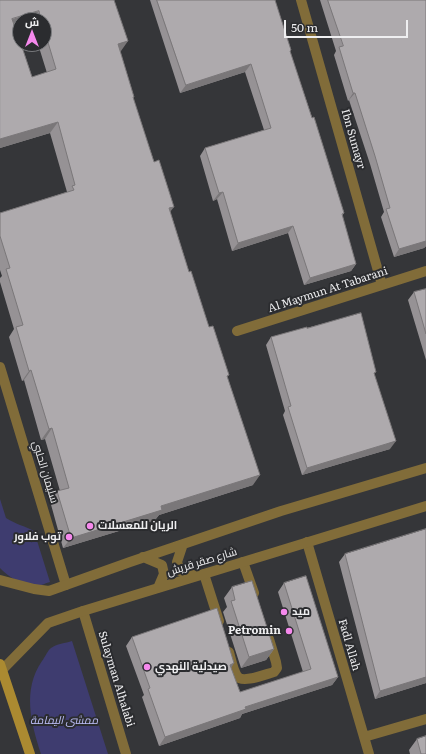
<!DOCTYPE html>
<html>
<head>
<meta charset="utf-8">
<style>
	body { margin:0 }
	#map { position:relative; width:426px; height:754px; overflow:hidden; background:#353639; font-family:Literata,Cairo,serif }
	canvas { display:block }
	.north { position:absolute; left:12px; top:12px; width:40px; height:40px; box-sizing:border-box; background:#2b2c2f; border:1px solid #797a7d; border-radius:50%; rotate:0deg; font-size:11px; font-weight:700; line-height:16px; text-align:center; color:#efeff1 }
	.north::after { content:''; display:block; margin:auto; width:14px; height:18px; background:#f689ed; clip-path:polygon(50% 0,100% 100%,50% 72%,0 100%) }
	.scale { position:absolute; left:284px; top:20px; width:124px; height:18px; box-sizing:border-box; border:2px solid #efeff1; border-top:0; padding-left:5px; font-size:12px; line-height:14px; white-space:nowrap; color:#efeff1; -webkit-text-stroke:3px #2b2c2f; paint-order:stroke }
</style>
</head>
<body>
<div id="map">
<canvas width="426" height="754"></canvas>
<div class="north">ش</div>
<div class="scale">50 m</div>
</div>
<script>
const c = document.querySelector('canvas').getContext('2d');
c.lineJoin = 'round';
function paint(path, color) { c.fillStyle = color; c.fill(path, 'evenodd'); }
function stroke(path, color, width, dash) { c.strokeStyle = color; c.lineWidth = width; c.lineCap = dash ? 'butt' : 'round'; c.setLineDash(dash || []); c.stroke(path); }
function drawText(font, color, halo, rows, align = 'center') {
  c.font = font + ' Literata,Cairo,serif'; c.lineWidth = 4; c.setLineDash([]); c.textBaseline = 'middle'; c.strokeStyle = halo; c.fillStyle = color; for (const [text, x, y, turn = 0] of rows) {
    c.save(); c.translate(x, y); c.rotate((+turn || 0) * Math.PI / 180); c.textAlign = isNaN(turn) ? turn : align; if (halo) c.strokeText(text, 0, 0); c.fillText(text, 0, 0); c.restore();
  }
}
paint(new Path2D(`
	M0,499l6,19c9,6 19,8 28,13l16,51c-5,1 -11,5 -15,4 -12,-1 -27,-9 -35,-18z
	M72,641l36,113h-67c-10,-31 -19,-64 1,-93 3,-4 6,-11 9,-13 5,-4 15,-5 21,-7z`), '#3e3c6f');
stroke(new Path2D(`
	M301,0l81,285
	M237,331l189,-60
	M0,367l66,218
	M243,562l11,31
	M204,574l15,47
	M229,652c2,7 4,18 8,24 5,8 29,-2 37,-4l3,-4 -1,-6 -7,-23`), '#816c39', 10);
stroke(new Path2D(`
	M307,542l62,212
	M83,611l43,143
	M364,737l62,-18`), '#816c39', 10);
stroke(new Path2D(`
	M183,544l-6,18 3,9 16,5
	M143,557l19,8 2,9 -6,14
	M0,580l34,9 15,2 81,-29 151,-51 145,-43
	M2,670l46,-47 35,-12 343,-105`), '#816c39', 10);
stroke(new Path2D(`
	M0,664l30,90`), '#ab8a31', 10);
paint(new Path2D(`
	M0,0h114l7,51h-1l14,46 -1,1 21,64 16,49 19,61 38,105 26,108 -94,30 -4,5 -92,28 -13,-47 7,-10h3l-15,-52 -4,1 -17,-60 -2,1 -13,-44 5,-8 -14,-47v-4l2,-2 -2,-6v-57l67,-21 -17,-59 -50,15zM20,20h24v24h-6l9,29 -15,4 -17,-51 5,-2z
	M150,0h125l15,52 54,161 -2,3 14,48 -5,7 -47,14 -16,-52 -56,18 -15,-52 -4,2 -13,-45 5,-8 59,-18 -19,-58 -65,21z
	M320,0h106v246l-2,2 -30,9 -13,-40 3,-5 -14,-48 -21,-64 -1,1 -14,-46 2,-4z
	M426,289v71l-18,-60 6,-8z
	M307,328l67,47 16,74 -88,26 -19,-60 2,-4 -19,-66 5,-8z
	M345,554l81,129 -51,16 -36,-137z
	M284,583l54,94 -6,8 -90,29 -2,4 -81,28 -17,-49 2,-2 -18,-49 6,-9 99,31 9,24 63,-20 -25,-80z
	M232,587l42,62 -8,11 -25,8 -18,-56 4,-5 -3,-9z
	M417,739l9,15h-16l-1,-4z`), '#969295');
paint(new Path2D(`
	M39,11l-7,9h-12v4l-15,5 7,-10z
	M128,41l-7,10 -11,3 8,-10z
	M251,64l-6,8 -65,21 6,-8z
	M353,93h2l-6,7 -1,1z
	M58,122l-8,11 -50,15v-9z
	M223,192l-6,7 -4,2 6,-8z
	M174,207l-8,10 3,-9z
	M293,226l-5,7 -56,18 6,-8z
	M426,239v7l-2,2 -30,9 5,-8z
	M356,264l-5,7 -47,14 6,-7z
	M31,370l-7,10 -2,1 7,-10z
	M52,428l-7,11 -4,1 8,-11z
	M396,441l-6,8 -88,26 5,-7z
	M260,475l-7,10 -94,30 -4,5 -92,28 8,-10 90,-32z
	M274,649l-8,11 -25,8 8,-11z
	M234,663l-5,9 1,-7z
	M338,677l-6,8 -90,29 -2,4 -81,28 6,-9 80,-30z
	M426,677v6l-51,16 5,-8z`), '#7a7779');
const building = new Path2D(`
	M0,0h114l14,41 -10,3 16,53h-1l21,65 5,-2 15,47 -5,1 20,64 2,-1 18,56 4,-1 16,49 -2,1 33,99 -99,31 1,4 -91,28 -14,-47 12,-3 -17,-60 -3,1 -18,-59 -2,1 -13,-44 7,-2 -17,-56 4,-1 -10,-32v-23l74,-23 -2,-4 3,-1 -17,-63 -58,17zM39,11l2,9h3v9l12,40 -24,8 -11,-33h-1v-2l-8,-23z
	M157,0h118l16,50 -1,1 22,67 2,-1 30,96 -2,1 14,50 -46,14 -17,-52 -55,17 -15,-51 -4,1 -14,-45 66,-20 -20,-64 -65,21z
	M328,0h98v241l-27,8 -13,-40 4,-1 -15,-52 -20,-63h-2l-14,-46 4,-1z
	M426,289v45l-12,-42z
	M361,313l15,59 -2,1 22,68 -89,27 -19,-61 3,-1 -20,-69 36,-10v1z
	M426,529v148l-46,14 -35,-137z
	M306,576l32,101 -93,30 1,2 -81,28 -17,-48 2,-1 -18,-51 85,-29 17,55 -4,2 10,27 71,-23 -27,-86z
	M252,581l22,68 -25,8 -18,-56 4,-1 -3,-13z
	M426,736v18h-5l-4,-15z`);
paint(building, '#aeaaad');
stroke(building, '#7a7779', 1);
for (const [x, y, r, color] of [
	[90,526,4,"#f689ed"],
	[69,537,4,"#f689ed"],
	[284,612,4,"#f689ed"],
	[289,631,4,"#f689ed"],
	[147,667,4,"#f689ed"]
]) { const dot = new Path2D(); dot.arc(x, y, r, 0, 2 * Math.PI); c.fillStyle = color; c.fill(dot); stroke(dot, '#2b2c2f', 1.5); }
drawText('11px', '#efeff1', '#2b2c2f', [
	["Ibn Sumayr",353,139,74],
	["Al Maymun At Tabarani",328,290,-18],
	["سليمان الحلبي",45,472,73],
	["شارع صقر قريش",202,562,-17],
	["Fadl Allah",349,645,74],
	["Sulayman Alhalabi",116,679,73]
]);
drawText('bold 11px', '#efeff1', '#2b2c2f', [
	["الريان للمعسلات",98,526],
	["توب فلاور",61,537,"right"],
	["ميد",292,612],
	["Petromin",281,631,"right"],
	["صيدلية النهدي",155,667]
], 'left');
drawText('italic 11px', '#bfc1fb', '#2b2c2f', [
	["ممشى اليمامة",64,721]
]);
</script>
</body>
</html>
